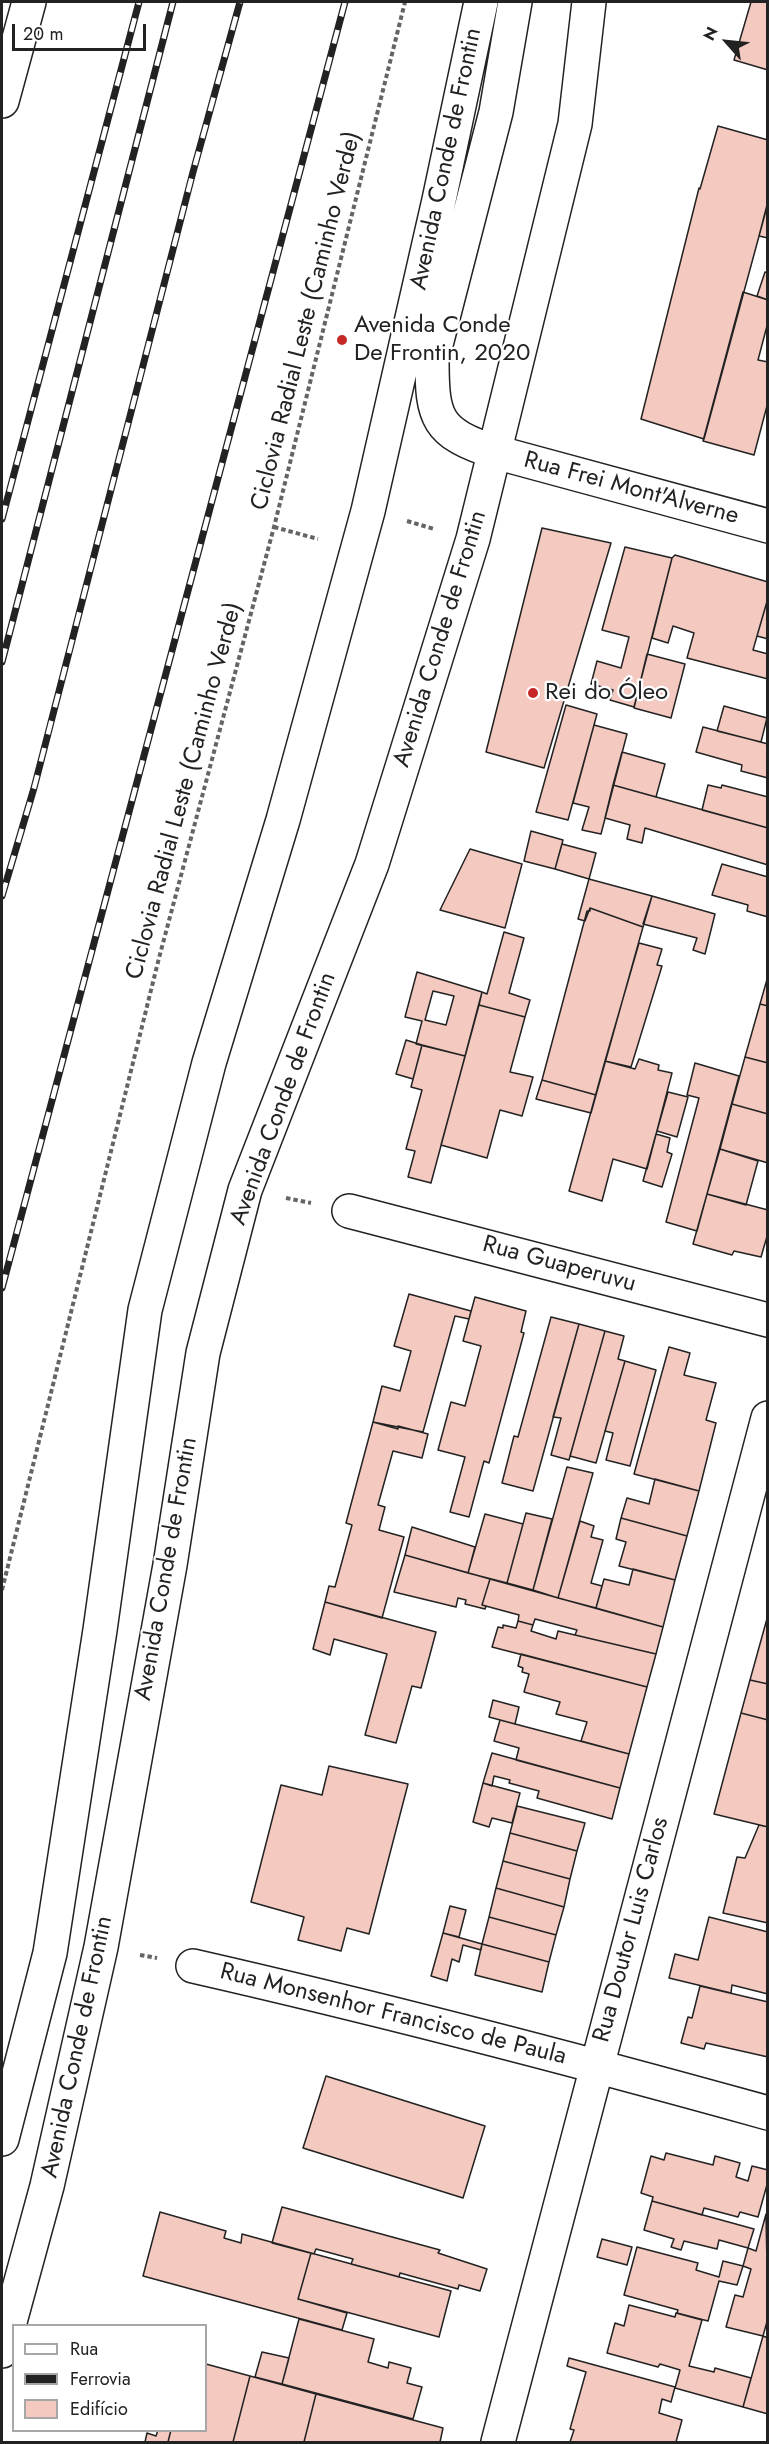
<!DOCTYPE html>
<html>
<head>
<meta charset="utf-8">
<style>
	body { margin:0 }
	#map { position:relative; width:769px; height:2444px; overflow:hidden; background:#fff; font-family:Jost,sans-serif }
	canvas { display:block }
	.frame { position:absolute; inset:0; border:3px solid #222; pointer-events:none }
	.legend { position:absolute; left:12px; top:2324px; width:195px; height:108px; box-sizing:border-box; background:#fff; border:2px solid #a7a7a7; margin:0; padding:8px 10px; list-style:none; font-size:18px; color:#222 }
	.legend li { display:flex; align-items:center; gap:12px; height:30px }
	.legend b { width:30px; border:2px solid #a7a7a7 }
	.north { position:absolute; left:697px; top:12px; width:60px; height:60px; -webkit-text-stroke:4px #fff; paint-order:stroke; rotate:297deg; font-size:16px; font-weight:700; line-height:24px; text-align:center; color:#222 }
	.north::after { content:''; display:block; margin:auto; width:21px; height:27px; background:#222; clip-path:polygon(50% 0,100% 100%,50% 72%,0 100%) }
	.scale { position:absolute; left:12px; top:24px; width:134px; height:27px; box-sizing:border-box; border:3px solid #222; border-top:0; padding-left:8px; font-size:18px; line-height:21px; white-space:nowrap; color:#222; -webkit-text-stroke:4px #fff; paint-order:stroke }
</style>
</head>
<body>
<div id="map">
<canvas width="769" height="2444"></canvas>
<div class="frame"></div>
<ul class="legend">
<li><b style="height:8px;background:#fff"></b>Rua</li>
<li><b style="height:8px;background:#222"></b>Ferrovia</li>
<li><b style="height:16px;background:#f3c9c0"></b>Edifício</li>
</ul>
<div class="north">N</div>
<div class="scale">20 m</div>
</div>
<script>
const c = document.querySelector('canvas').getContext('2d');
c.lineJoin = 'round';
function paint(path, color) { c.fillStyle = color; c.fill(path, 'evenodd'); }
function stroke(path, color, width, dash) { c.strokeStyle = color; c.lineWidth = width; c.lineCap = dash ? 'butt' : 'round'; c.setLineDash(dash || []); c.stroke(path); }
function drawText(font, color, halo, rows, align = 'center') {
  c.font = font + ' Jost,sans-serif'; c.lineWidth = 4.5; c.setLineDash([]); c.textBaseline = 'middle'; c.strokeStyle = halo; c.fillStyle = color; for (const [text, x, y, turn = 0] of rows) {
    c.save(); c.translate(x, y); c.rotate((+turn || 0) * Math.PI / 180); c.textAlign = isNaN(turn) ? turn : align; if (halo) c.strokeText(text, 0, 0); c.fillText(text, 0, 0); c.restore();
  }
}
const building = new Path2D(`
	M751,2h17v68l-34,-10z
	M718,126l50,14v63l-64,236 -63,-20 58,-231 1,1z
	M767,205h1v33l-9,-2z
	M765,272l3,1v27l-11,-4z
	M743,292l25,8v22l-10,38 10,2v40l-14,53 -51,-14z
	M542,528l69,15 -67,225 -58,-16z
	M625,547l47,11 -38,149 -24,-7 3,-10 -22,-6 6,-23 24,7 8,-31 -27,-7z
	M675,555l93,27v16l-15,52 15,4v25l-81,-21 7,-25 -21,-7 -5,17 -16,-5 20,-80z
	M768,598v41l-11,-3z
	M647,654l38,10 -14,54 -37,-10z
	M566,705l31,9 -29,106 -32,-8z
	M724,706l43,12 -6,24 -44,-11z
	M594,725l33,9 -26,100 -19,-4 7,-23 -16,-4z
	M703,727l65,17v34l-27,-7 1,-6 -46,-13z
	M622,752l43,12 -9,33 -43,-12z
	M613,785l155,43v37l-123,-37 -3,15 -15,-4 3,-14 -25,-7z
	M708,785l13,3 1,-3 46,12v31l-66,-18z
	M531,831l32,9 -8,29 -31,-8z
	M562,844l34,9 -7,26 -34,-10z
	M470,849l52,15 -17,64 -65,-18z
	M722,864l46,13v40l-21,-6 1,-6 -36,-10z
	M589,879l63,17 -9,31 -53,-19 -5,13 -7,-2z
	M652,896l63,18 -10,40 -12,-4 4,-12 -54,-14z
	M590,908l53,19 -47,168 -54,-15 45,-169h3z
	M504,932l20,6 -15,55 21,7 -5,17 -46,-12 3,-13 5,2z
	M639,943l23,6 -5,16 5,1 -31,101 -26,-6z
	M417,972l65,20 -17,64 -49,-12 6,-23 -17,-4zM433,991l21,5 -8,29 -21,-5z
	M768,976v30l-8,-2z
	M760,1004l8,2v57l-23,-6z
	M479,1005l46,12 -15,55 23,5 -11,39 -22,-6 -13,48 -46,-13z
	M406,1040l16,5 -9,34 -17,-5z
	M422,1045l43,11 -34,127 -23,-6 7,-26 -9,-2 16,-59 -11,-3z
	M745,1057l23,6v51l-36,-10z
	M639,1059l20,6 -1,5 14,3 -25,96 -34,-10 -11,42 -33,-10 36,-130 30,8z
	M695,1063l44,13 -42,155 -31,-9 33,-124 -12,-3z
	M542,1080l54,15 -5,18 -55,-14z
	M668,1092l20,5 -11,40 -20,-6z
	M732,1104l36,10v49l-48,-14z
	M656,1134l14,4 -3,14 5,2 -10,33 -19,-6z
	M720,1149l38,12 -12,44 -39,-11z
	M707,1194l61,16v23l-7,24 -27,-6 -2,4 -39,-11z
	M409,1294l62,17 -2,8 -14,-3 -32,116 -50,-10 9,-36 18,5 11,-40 -17,-5z
	M475,1297l51,14 -5,21 3,1 -35,130 -5,-2 -15,56 -19,-5 15,-55 -27,-7 13,-48 14,4 16,-60 -18,-5z
	M551,1317l28,7 -46,167 -31,-8 12,-47 4,1z
	M579,1324l26,7 -36,129 -18,-5 10,-37 -8,-1z
	M605,1331l19,5 -6,23 7,2 -29,102 -26,-7z
	M669,1347l21,6 -6,22 32,8 -10,37 10,3 -17,68 -65,-17z
	M625,1361l31,9 -26,96 -24,-6 7,-27 -8,-2z
	M373,1422l25,7v-3l30,8 -6,24 -29,-7 -15,54 7,2 -6,23 25,7 -22,81 -57,-16 4,-16 6,1 17,-62 -6,-2z
	M567,1467l26,6 -35,125 -25,-8z
	M655,1479l44,12 -12,45 -66,-18 6,-20 22,6z
	M526,1513l26,6 -19,71 -26,-7z
	M485,1514l38,10 -16,59 -39,-10z
	M621,1518l66,18 -12,44 -56,-14 7,-24 -10,-3z
	M580,1521l14,5 -3,11 12,3 -12,43 11,3 -6,22 -38,-10z
	M412,1527l63,20 -7,26 -63,-18z
	M405,1555l85,24 -8,26 4,1 -1,3 -20,-5 1,-4 -8,-2 -2,9 -62,-15z
	M633,1569l42,11 -12,47 -67,-19 8,-29 25,6z
	M490,1579l173,48 -7,27 -81,-19 2,-5 -42,-11 -2,6 -15,-4 1,-6 -37,-10z
	M325,1602l111,30 -15,56 -9,-2 -16,57 -31,-8 22,-81 -53,-15 -4,16 -17,-6z
	M768,1615v69l-18,-4z
	M518,1621l15,4 -2,6 25,8 2,-8 98,23 -9,33 -155,-40 6,-20 5,1v-3l13,3z
	M521,1654l126,33 -18,67 -48,-13 6,-19 -31,-8 4,-12 -36,-10 5,-18 -7,-2 1,-4 -5,-2z
	M750,1680l18,4v36l-27,-7z
	M493,1700l26,7 -4,17 -26,-7z
	M741,1713l27,7v107l-54,-13z
	M500,1720l129,34 -9,34 -104,-28 3,-12 -25,-7z
	M492,1753l128,35 -8,31 -75,-21 2,-7 -30,-8 1,-3 -16,-4 -2,10 -9,-3z
	M329,1766l79,18 -39,150 -22,-6 -6,23 -43,-11 6,-23 -53,-15 30,-117 41,10z
	M483,1783l37,10 -8,30 -20,-5 -3,9 -16,-5z
	M517,1806l68,17 -8,28 -67,-18z
	M759,1825l9,2v96l-45,-10 14,-56 8,1z
	M510,1833l67,18 -7,28 -67,-18z
	M503,1861l67,18 -6,28 -68,-19z
	M496,1888l68,19 -8,28 -67,-18z
	M450,1906l16,4 -7,27 -16,-4z
	M489,1917l67,18 -7,27 -67,-18z
	M709,1917l59,15v62l-36,-9 -1,8 -62,-15 6,-24 23,6z
	M443,1933l39,11 -1,6 -18,-5 -4,17 -7,-3 -5,22 -16,-5z
	M482,1944l67,18 -7,30 -67,-17z
	M700,1986l68,16v55l-62,-14 -2,6 -23,-6 7,-26 4,1z
	M326,2076l159,50 -22,72 -160,-50z
	M666,2153l47,12 2,-9 25,7 -4,14 12,4 4,-15 16,4v11l-10,36 -18,-5 -2,5 -34,-9 -2,7 -50,-14 1,-4 -12,-4 10,-37 13,4z
	M652,2201l102,28 -6,19 -29,-8 -2,9 -33,-8 -3,9 -10,-3 3,-8 -30,-9z
	M282,2207l158,43 -2,3 49,16 -7,22 -21,-6 -1,4 -58,-16 -1,4 -48,-13 2,-5 -37,-10 -2,5 -42,-11z
	M160,2212l66,19 -2,7 17,5 1,-9 69,19 -13,46 49,14 -5,17 -199,-54z
	M766,2214l2,104 -5,18 -37,-9 9,-32 8,2 8,-28 -8,-3 5,-18 8,3z
	M602,2239l30,8 -5,18 -30,-8z
	M637,2247l61,16 -2,7 23,7 4,-16 20,5 -6,19 -18,-4 -11,40 -31,-8 1,-3 -54,-15z
	M311,2253l140,38 -12,46 -141,-38z
	M629,2305l46,12 1,-4 26,7 -13,46 25,6 1,-4 36,10 -8,29 -68,-19 5,-18 -20,-6 -2,3 -51,-14 8,-30 9,3z
	M299,2319l75,20 -6,23 20,6 1,-6 22,6 -4,15 15,4 -9,32 -131,-35z
	M763,2336l5,2v76l-25,-7z
	M262,2352l27,6 -7,26 -27,-7z
	M569,2358l106,29 -4,15 -9,-3 -3,14 23,7 -6,22h-106l4,-12 -4,-1 16,-57 -19,-6z
	M206,2364l44,12 -17,66h-65l3,-12h35z
	M250,2376l66,18 -12,48h-71z
	M316,2394l127,34 -3,14h-136z
	M158,2430h13l-3,12h-23l2,-9 9,3z`);
paint(building, '#f3c9c0');
stroke(building, '#222', 1.5);
const minor = new Path2D(`
	M2,101l27,-99
	M495,452l273,74
	M349,1211l419,109
	M193,1966c193,44 384,94 575,147
	M498,2442l270,-1024`);
const highway = new Path2D(`
	M495,452c-59,-19 -63,-34 -63,-92l64,-248 19,-110
	M2,2139l48,-186 50,-323 45,-320 64,-247 74,-243 85,-309 71,-311 42,-198
	M2,2351l45,-165 54,-239 69,-382 33,-212 42,-163 127,-326 101,-325 102,-415 14,-122`);
stroke(minor, '#222', 36);
stroke(highway, '#222', 36);
stroke(new Path2D(`
	M407,521l27,8
	M274,527l44,12
	M286,1198l25,5
	M2,1590l157,-632 115,-431 131,-525
	M140,1955l17,3`), '#646464', 4, [4.5, 3]);
stroke(minor, '#fff', 33);
stroke(highway, '#fff', 33);
const rail = new Path2D(`
	M2,519l137,-517
	M2,662l171,-660
	M2,896l32,-108 159,-616 47,-170
	M2,1288l343,-1286`);
stroke(rail, '#222', 7);
stroke(rail, '#fff', 4.5, [14]);
for (const [x, y, r, color] of [
	[342,340,6,"#c62828"],
	[533,693,6,"#c62828"]
]) { const dot = new Path2D(); dot.arc(x, y, r, 0, 2 * Math.PI); c.fillStyle = color; c.fill(dot); stroke(dot, '#fff', 2); }
drawText('24px', '#222', '#fff', [
	["Avenida Conde de Frontin",447,159,-78],
	["Ciclovia Radial Leste (Caminho Verde)",307,321,-76],
	["Rua Frei Mont'Alverne",631,489,15],
	["Avenida Conde de Frontin",441,639,-73],
	["Ciclovia Radial Leste (Caminho Verde)",185,791,-75],
	["Avenida Conde de Frontin",284,1099,-70],
	["Rua Guaperuvu",559,1265,15],
	["Avenida Conde de Frontin",167,1569,-80],
	["Rua Doutor Luis Carlos",632,1930,-75],
	["Rua Monsenhor Francisco de Paula",393,2015,14],
	["Avenida Conde de Frontin",78,2047,-78]
]);
drawText('24px', '#222', '#fff', [
	["Avenida Conde",354,326],
	["De Frontin, 2020",354,354],
	["Rei do Óleo",545,693]
], 'left');
</script>
</body>
</html>
